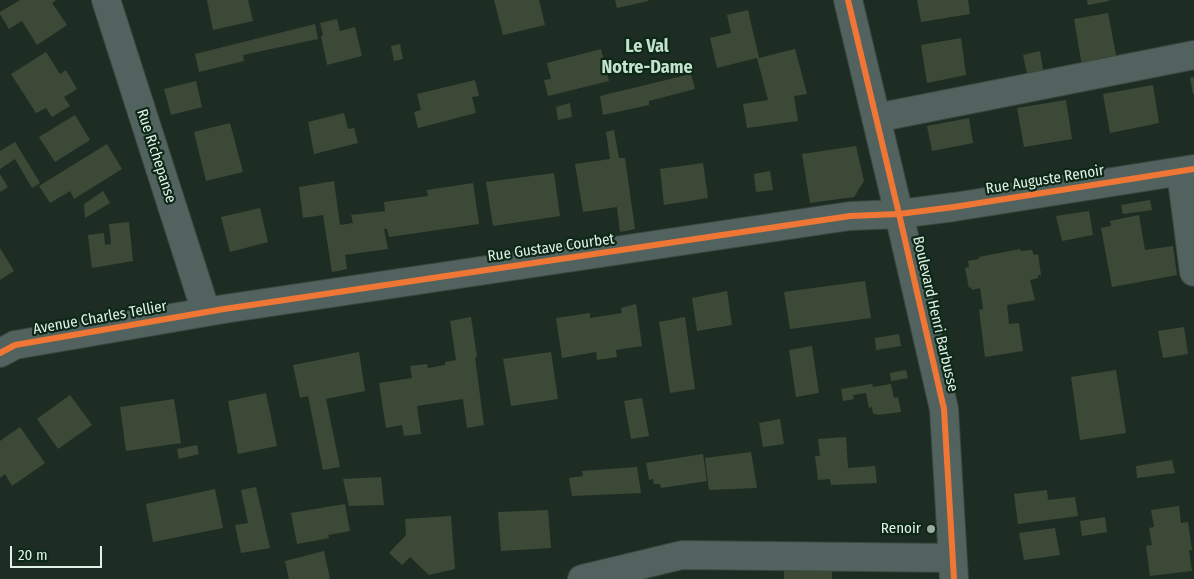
<!DOCTYPE html>
<html>
<head>
<meta charset="utf-8">
<style>
	body { margin:0 }
	#map { position:relative; width:1194px; height:579px; overflow:hidden; background:#1e2d23; font-family:"Fira Sans Condensed",sans-serif }
	canvas { display:block }
	.scale { position:absolute; left:10px; top:546px; width:92px; height:22px; box-sizing:border-box; border:2px solid #e0f1e5; border-top:0; padding-left:6px; font-size:15px; line-height:18px; white-space:nowrap; color:#e0f1e5; -webkit-text-stroke:4px #0d2818; paint-order:stroke }
</style>
</head>
<body>
<div id="map">
<canvas width="1194" height="579"></canvas>
<div class="scale">20 m</div>
</div>
<script>
const c = document.querySelector('canvas').getContext('2d');
c.lineJoin = 'round';
function paint(path, color) { c.fillStyle = color; c.fill(path, 'evenodd'); }
function stroke(path, color, width, dash) { c.strokeStyle = color; c.lineWidth = width; c.lineCap = dash ? 'butt' : 'round'; c.setLineDash(dash || []); c.stroke(path); }
function drawText(font, color, halo, rows, align = 'center') {
  c.font = font + ' "Fira Sans Condensed",sans-serif'; c.lineWidth = 4.5; c.setLineDash([]); c.textBaseline = 'middle'; c.strokeStyle = halo; c.fillStyle = color; for (const [text, x, y, turn = 0] of rows) {
    c.save(); c.translate(x, y); c.rotate((+turn || 0) * Math.PI / 180); c.textAlign = isNaN(turn) ? turn : align; if (halo) c.strokeText(text, 0, 0); c.fillText(text, 0, 0); c.restore();
  }
}
paint(new Path2D(`
	M20,0h36l-4,3 15,22 -30,20 -15,-24 -13,8 -9,-15v-2z
	M207,0h41l5,21 -40,9z
	M494,0h45l6,25 -42,10z
	M615,0h33v1l-31,7z
	M917,0h51l2,14 -49,8z
	M1087,0h22v1l-21,4z
	M748,10l11,48 36,-9 12,45 -13,2 4,25 -51,7 -4,-24 25,-4 -11,-42 -40,10 -7,-30 21,-5 -4,-18z
	M1108,13l9,47 -35,6 -8,-47z
	M337,19l3,12 15,-4 7,29 -35,9 -6,-29 2,-1 -3,-12z
	M315,24l3,15 -75,16 1,6 -45,11 -4,-18z
	M961,38l5,37 -39,8 -6,-38z
	M400,44l3,15 -9,2 -3,-15z
	M601,49l8,32 -61,15 -4,-16 7,-1 -4,-16z
	M1040,51l4,24 -16,3 -5,-23z
	M46,52l14,22 6,-4 11,19 -13,8 6,9 -18,11 -6,-9 -10,5 -25,-39z
	M691,74l4,15 -46,12v4l-46,10 -3,-19z
	M1194,77v17h-1l-3,-16z
	M475,80l4,16 -7,1 4,16 -58,15 -4,-16 7,-2 -4,-16z
	M196,81l6,26 -31,8 -7,-26z
	M1153,85l6,38 -49,10 -7,-39z
	M1066,100l6,39 -48,8 -7,-39z
	M570,103l2,14 -14,3 -2,-13z
	M344,113l4,16 6,-1 4,15 -44,11 -6,-32z
	M75,115l15,25 -35,22 -16,-25z
	M969,118l4,25 -41,8 -5,-25z
	M230,123l13,49 -37,9 -12,-49z
	M614,130l5,28h6l10,71 -15,3 -3,-25 -34,5 -8,-48 35,-5 -4,-27z
	M15,142l25,41 -8,5 -17,-29 -15,10v-18z
	M107,144l15,25 -48,30 -4,-8 -20,12 -11,-17z
	M856,146l8,35 -10,16 -44,6 -8,-49z
	M703,163l5,35 -44,7 -4,-36z
	M770,171l3,19 -17,2 -2,-18z
	M554,173l6,43 -67,10 -7,-44z
	M0,174l8,13 -8,5z
	M334,181l6,44 13,-2 -2,-8 34,-4 -1,-9 44,-6 -1,-6 46,-7 6,41 -90,13 -2,-8h-3l4,20 -43,6 2,14 -15,3 -9,-57 -20,3 -4,-31z
	M103,191l7,12 -25,15 -1,-14z
	M1150,200l2,10 -29,4 -2,-9z
	M260,208l8,34 -38,10 -9,-35z
	M1089,211l4,24 -31,6 -6,-25z
	M1139,215l6,35 28,-4 4,29 -65,12 -11,-59 10,-2 -1,-5z
	M129,222l4,39 -41,7 -4,-33 16,-2 1,12 6,-1 -2,-20z
	M0,248l14,23 -14,9z
	M1020,249l1,2 11,-1 2,5 4,-1 3,21h-3v3l-8,2 5,20 -28,5 2,19 10,-1 4,28 -38,6 -6,-47 4,-1 -3,-21 -8,2 -1,-3 -2,1 -4,-20 4,-1 -1,-6 11,-2v-2z
	M865,281l6,37 -81,11 -6,-37z
	M727,291l5,34 -35,6 -5,-33z
	M636,304l6,42 -26,4 1,7 -20,3 -1,-8 -34,6 -6,-40 34,-5v5l32,-5 -1,-5z
	M471,317l6,40 -2,1 9,67 -17,3 -4,-29 -46,7 4,28 -17,2 -2,-11 -16,3 -7,-45 33,-5 -2,-12 17,-2 1,4 17,-3v-3l11,-2 -6,-39z
	M685,317l10,72 -25,4 -11,-71z
	M1184,327l4,27 -25,4 -5,-27z
	M899,334l2,12 -25,4 -1,-12z
	M812,346l7,47 -23,4 -7,-47z
	M359,352l6,39 -39,8 14,68 -17,3 -15,-74 -8,2 -7,-33z
	M551,352l7,47 -47,7 -8,-47z
	M906,370l2,8 -17,3 -1,-8z
	M1116,370l10,63 -46,7 -9,-63z
	M872,384l1,3 18,-3 3,14 4,-1 3,15 -24,3v-1h-4l-1,-7 -3,1 -3,-15 -13,2 1,4 -11,2 -2,-12z
	M266,393l11,53 -39,8 -10,-53z
	M70,395l22,30 -34,24 -21,-30z
	M642,398l7,38 -18,3 -7,-38z
	M174,399l7,44 -55,8 -6,-44z
	M780,419l4,25 -21,3 -4,-24z
	M20,427l25,36 -33,23 -7,-12 -5,4v-37z
	M846,437l2,31 27,-2 2,17 -46,2 -1,-6 -12,1 -3,-24h5l-2,-17z
	M197,445l2,9 -20,5 -2,-10z
	M751,452l6,36 -48,2 -4,-32z
	M703,454l4,27 -46,7 -1,-4h-6l-1,-5 -4,1 -3,-17z
	M1172,460l3,13 -38,5 -1,-12z
	M637,467l4,26 -69,3 -3,-18 14,-2 -1,-5z
	M381,477l3,28 -35,1 -6,-27z
	M256,487l14,61 -29,5 -6,-28 13,-2 -7,-33z
	M215,489l8,39 -70,14 -7,-38z
	M1047,490l1,10 27,-3 3,19 -60,8 -4,-30z
	M345,504l5,27 -22,4 1,3 -32,6 -6,-31z
	M1179,506l2,17 7,-1 4,28h-3l3,21 -42,5 -4,-30 6,-1 -3,-17 5,-1 -3,-17z
	M548,510l3,38 -50,3 -3,-39z
	M451,516l4,53 -26,6 -19,-18 -8,8 -13,-12 17,-18 -1,-16z
	M1105,517l2,15 -25,4 -2,-15z
	M1055,528l5,27 -36,5 -5,-27z
	M324,551l6,28h-41l-4,-18z
	M784,566h48v13h-48z`), '#3d4937');
const minor = new Path2D(`
	M106,0l100,312
	M848,0l51,214 45,195 10,170
	M876,118l318,-63
	M1181,172l13,100
	M0,353l15,-8 209,-36 626,-93 49,-2 55,-7 240,-38
	M582,579l100,-24 270,3`);
stroke(minor, '#3b473f', 30);
stroke(minor, '#52635f', 28);
stroke(new Path2D(`
	M848,0l51,214 45,195 10,170
	M0,353l15,-8 209,-36 626,-93 49,-2 55,-7 240,-38`), '#f07635', 6);
for (const [x, y, r, color] of [
	[931,529,5,"#9caca1"]
]) { const dot = new Path2D(); dot.arc(x, y, r, 0, 2 * Math.PI); c.fillStyle = color; c.fill(dot); stroke(dot, '#0d2818', 2); }
drawText('15px', '#e0f1e5', '#0d2818', [
	["Rue Richepanse",156,156,72],
	["Rue Auguste Renoir",1045,180,-9],
	["Rue Gustave Courbet",551,248,-8],
	["Boulevard Henri Barbusse",935,314,77],
	["Avenue Charles Tellier",100,318,-10]
]);
drawText('15px', '#e0f1e5', '#0d2818', [
	["Renoir",921,529]
], 'right');
drawText('bold 18px', '#c2e2cb', '#0d2818', [
	["Le Val",647,47],
	["Notre-Dame",647,68]
]);
</script>
</body>
</html>
